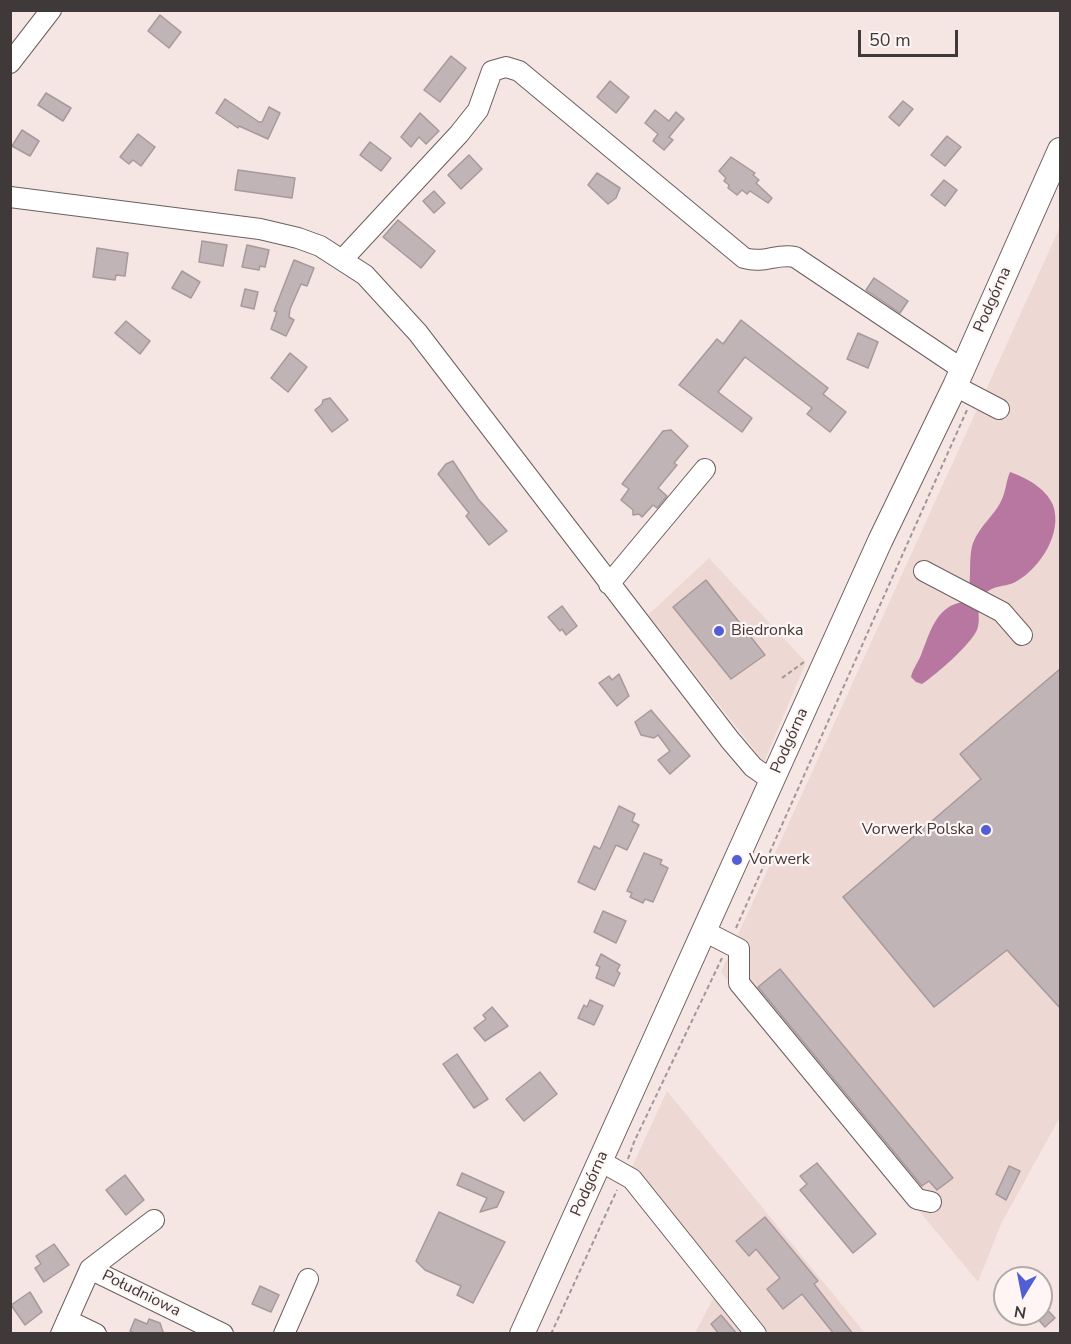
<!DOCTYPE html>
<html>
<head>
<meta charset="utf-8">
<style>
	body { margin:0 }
	#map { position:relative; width:1071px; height:1344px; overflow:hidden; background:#f5e6e4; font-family:"Nunito Sans",sans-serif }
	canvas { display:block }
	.frame { position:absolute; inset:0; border:12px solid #3f3a39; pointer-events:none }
	.north { position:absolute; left:993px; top:1266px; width:60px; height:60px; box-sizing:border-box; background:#fef5f4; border:2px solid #b2aaa9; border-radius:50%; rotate:190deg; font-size:16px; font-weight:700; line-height:24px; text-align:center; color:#3f3a39 }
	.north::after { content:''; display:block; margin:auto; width:21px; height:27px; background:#525ed4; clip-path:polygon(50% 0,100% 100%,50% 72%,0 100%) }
	.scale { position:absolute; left:858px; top:30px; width:100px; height:27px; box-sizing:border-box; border:3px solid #3f3a39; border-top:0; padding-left:8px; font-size:18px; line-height:21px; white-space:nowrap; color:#3f3a39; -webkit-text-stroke:4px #fef5f4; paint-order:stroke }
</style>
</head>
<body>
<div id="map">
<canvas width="1071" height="1344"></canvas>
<div class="frame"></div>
<div class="north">N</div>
<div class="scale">50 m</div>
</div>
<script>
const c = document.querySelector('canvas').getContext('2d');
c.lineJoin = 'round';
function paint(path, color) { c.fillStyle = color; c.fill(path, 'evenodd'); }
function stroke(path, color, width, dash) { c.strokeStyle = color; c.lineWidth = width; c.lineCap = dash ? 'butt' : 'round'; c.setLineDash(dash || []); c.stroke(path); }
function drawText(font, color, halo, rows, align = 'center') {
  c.font = font + ' "Nunito Sans",sans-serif'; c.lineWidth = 4.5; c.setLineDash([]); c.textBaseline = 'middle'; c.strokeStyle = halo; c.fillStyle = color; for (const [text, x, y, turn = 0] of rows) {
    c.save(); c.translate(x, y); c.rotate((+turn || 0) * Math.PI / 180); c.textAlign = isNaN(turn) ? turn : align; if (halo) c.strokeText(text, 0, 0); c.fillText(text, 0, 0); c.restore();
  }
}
paint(new Path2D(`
	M1060,227v890l-59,107 -23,58 -257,-310z
	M709,558l97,104 -42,100 -116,-147z
	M667,1091l198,242h-170l20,-38 -91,-111z`), '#eed8d4');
paint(new Path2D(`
	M1010,472c15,5 36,16 43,33 10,28 -13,63 -36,76 -11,7 -24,3 -33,14 -10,10 -2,23 -7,35 -7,15 -40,44 -55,54l-6,-2 -5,-5c2,-9 7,-14 10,-22 9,-22 15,-50 43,-53 10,-13 3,-42 9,-59 7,-18 23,-29 29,-44 4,-9 4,-18 8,-27z`), '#b877a0');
const building = new Path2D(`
	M160,15l21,17 -12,16 -21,-17z
	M451,56l15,12 -26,34 -16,-12z
	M610,81l19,16 -13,16 -19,-16z
	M46,93l25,15 -8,13 -25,-16z
	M225,99l34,23h3l7,-15 11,6 -12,26 -29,-13 -1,2 -22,-15z
	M903,101l10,8 -14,17 -10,-9z
	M655,110l14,11 7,-9 8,7 -15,18 4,3 -9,10 -11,-9 5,-7 -13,-11z
	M420,113l19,18 -13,13 -7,-7 -8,10 -10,-10z
	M22,130l17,11 -9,15 -18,-10z
	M138,134l17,13 -14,19 -8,-6 -4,4 -9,-7z
	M947,136l14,11 -16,19 -14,-11z
	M370,142l21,16 -10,13 -21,-16z
	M469,155l13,14 -21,20 -13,-14z
	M731,157l24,16 -2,2 6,5 -3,3 16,15 -4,5 -18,-12 -3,3 -5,-4 -5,5 -9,-7 1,-3 -5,-4 2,-3 -7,-7z
	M238,170l57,8 -3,20 -57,-8z
	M597,173l23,15 -4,10 -8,6 -20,-19z
	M944,180l13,10 -12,16 -14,-11z
	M434,191l11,12 -11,10 -11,-12z
	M398,220l37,31 -14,17 -38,-31z
	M202,241l25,4 -4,21 -24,-4z
	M247,245l22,5 -4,17 -5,-1 -1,4 -17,-3z
	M97,248l31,5 -3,23 -9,-1 -1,5 -22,-3z
	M294,260l20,8 -7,18 -6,-2 -11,25 -1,8 5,3 -8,16 -15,-7 6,-17 -3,-1z
	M182,271l18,11 -9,16 -19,-10z
	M874,278l34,23 -8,12 -34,-23z
	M245,289l13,3 -4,17 -13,-3z
	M741,320l87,68 -5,6 23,18 -16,20 -23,-18 5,-6 -67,-51 -27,35 34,26 -10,14 -63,-47 38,-46 6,5z
	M126,321l24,20 -10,13 -25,-21z
	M858,333l20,9 -10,26 -21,-9z
	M290,353l17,14 -19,25 -17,-14z
	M330,398l18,22 -16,12 -17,-22 7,-6 1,-4z
	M671,430l17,16 -14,17 3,2 -19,23 9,8 -10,12 -4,-3 -11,12 -3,-3 -6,1v-5l-12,-10 8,-11 -7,-5 41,-53z
	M453,461l25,38 29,32 -18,14 -23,-29 3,-3 -31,-39 8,-10z
	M706,580l59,75 -34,24 -58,-72z
	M562,606l15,20 -11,9 -4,-6 -2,2 -12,-14z
	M1060,669v339l-53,-58 -73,57 -91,-110 138,-118 -21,-25z
	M619,674l10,22 -12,10 -18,-23 10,-7 3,4z
	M651,710l39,46 -20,18 -12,-14 12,-9 -12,-16 -4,3 -13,-3 -6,-13z
	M619,806l16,8 -3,7 7,4 -12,25 -11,-5 -21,45 -17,-8 16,-36 6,3z
	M644,853l18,7 -2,4 8,4 -15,34 -8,-3 -2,4 -13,-6 2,-4 -5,-2z
	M603,911l23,10 -10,22 -22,-11z
	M601,954l19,11 -3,6 3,2 -6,13 -18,-8 4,-11 -4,-2z
	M780,969l173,209 -16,12 -8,-9 -7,5 -164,-199z
	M590,1000l13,6 -9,19 -16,-7 6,-13 3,2z
	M492,1007l16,19 -23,15 -11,-13 12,-9 -3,-4z
	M457,1054l31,45 -14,9 -31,-44z
	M540,1072l17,22 -33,27 -18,-22z
	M817,1163l59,71 -23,19 -53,-63 7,-6 -7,-8z
	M1009,1166l11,5 -14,29 -10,-6z
	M462,1173l42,19 -7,15 -17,5 7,-14 -30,-13z
	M125,1175l19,25 -18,15 -20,-25z
	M439,1212l66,30 -32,61 -16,-8 4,-9 -36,-16 -9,-9z
	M765,1217l53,64 -4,3 39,50h-19l-32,-40 -19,15 -16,-20 13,-11 -24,-29 -7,7 -13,-15z
	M54,1244l15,21 -25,17 -9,-14 6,-4 -5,-8z
	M260,1286l19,9 -8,17 -19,-8z
	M30,1292l12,20 -17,13 -14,-20z
	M1041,1303l14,15 -10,9 -12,-13h8z
	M721,1315l16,19h-18l-8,-10z
	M135,1319l12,5 2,-5 11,4 3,9 4,2h-31l-6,-3z`);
paint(building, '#c1b4b6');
stroke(building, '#a7999c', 1.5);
const minor = new Path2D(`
	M10,63l41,-53
	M10,197l250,32 38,9 22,8 45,29 53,58 312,407 23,27 20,14
	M342,260l117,-126 19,-24 14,-39 14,-4 13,4 225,187c21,6 32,-5 51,-1l167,112
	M955,386l44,23
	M924,571l78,41 20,23
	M609,584l96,-115
	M704,931l35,18v34l178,216 14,3
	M600,1161l32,18 124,155
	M90,1269l64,-49
	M67,1320l29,14
	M61,1334l29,-65 133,65
	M284,1334l24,-55`);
const major = new Path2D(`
	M522,1334l358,-793 75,-155 105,-236`);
stroke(minor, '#6c5f5d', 22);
stroke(major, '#6c5f5d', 26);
stroke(new Path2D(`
	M782,678l22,-16
	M736,928l231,-518
	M628,1159l6,-17 88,-184
	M551,1334l66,-144`), '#a19695', 2, [4.5, 3]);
stroke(minor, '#fff', 20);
stroke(major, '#fff', 24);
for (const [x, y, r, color] of [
	[719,631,6,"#525ed4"],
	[986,830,6,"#525ed4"],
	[737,860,6,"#525ed4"]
]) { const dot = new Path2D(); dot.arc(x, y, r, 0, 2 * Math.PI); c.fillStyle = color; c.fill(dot); stroke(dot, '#fef5f4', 2); }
drawText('16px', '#3f3a39', '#fef5f4', [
	["Podgórna",993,300,-66],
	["Podgórna",790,741,-66],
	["Podgórna",590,1184,-66],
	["Południowa",141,1294,26]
]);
drawText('16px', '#3f3a39', '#fef5f4', [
	["Biedronka",731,631],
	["Vorwerk Polska",974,830,"right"],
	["Vorwerk",749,860]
], 'left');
</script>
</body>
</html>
